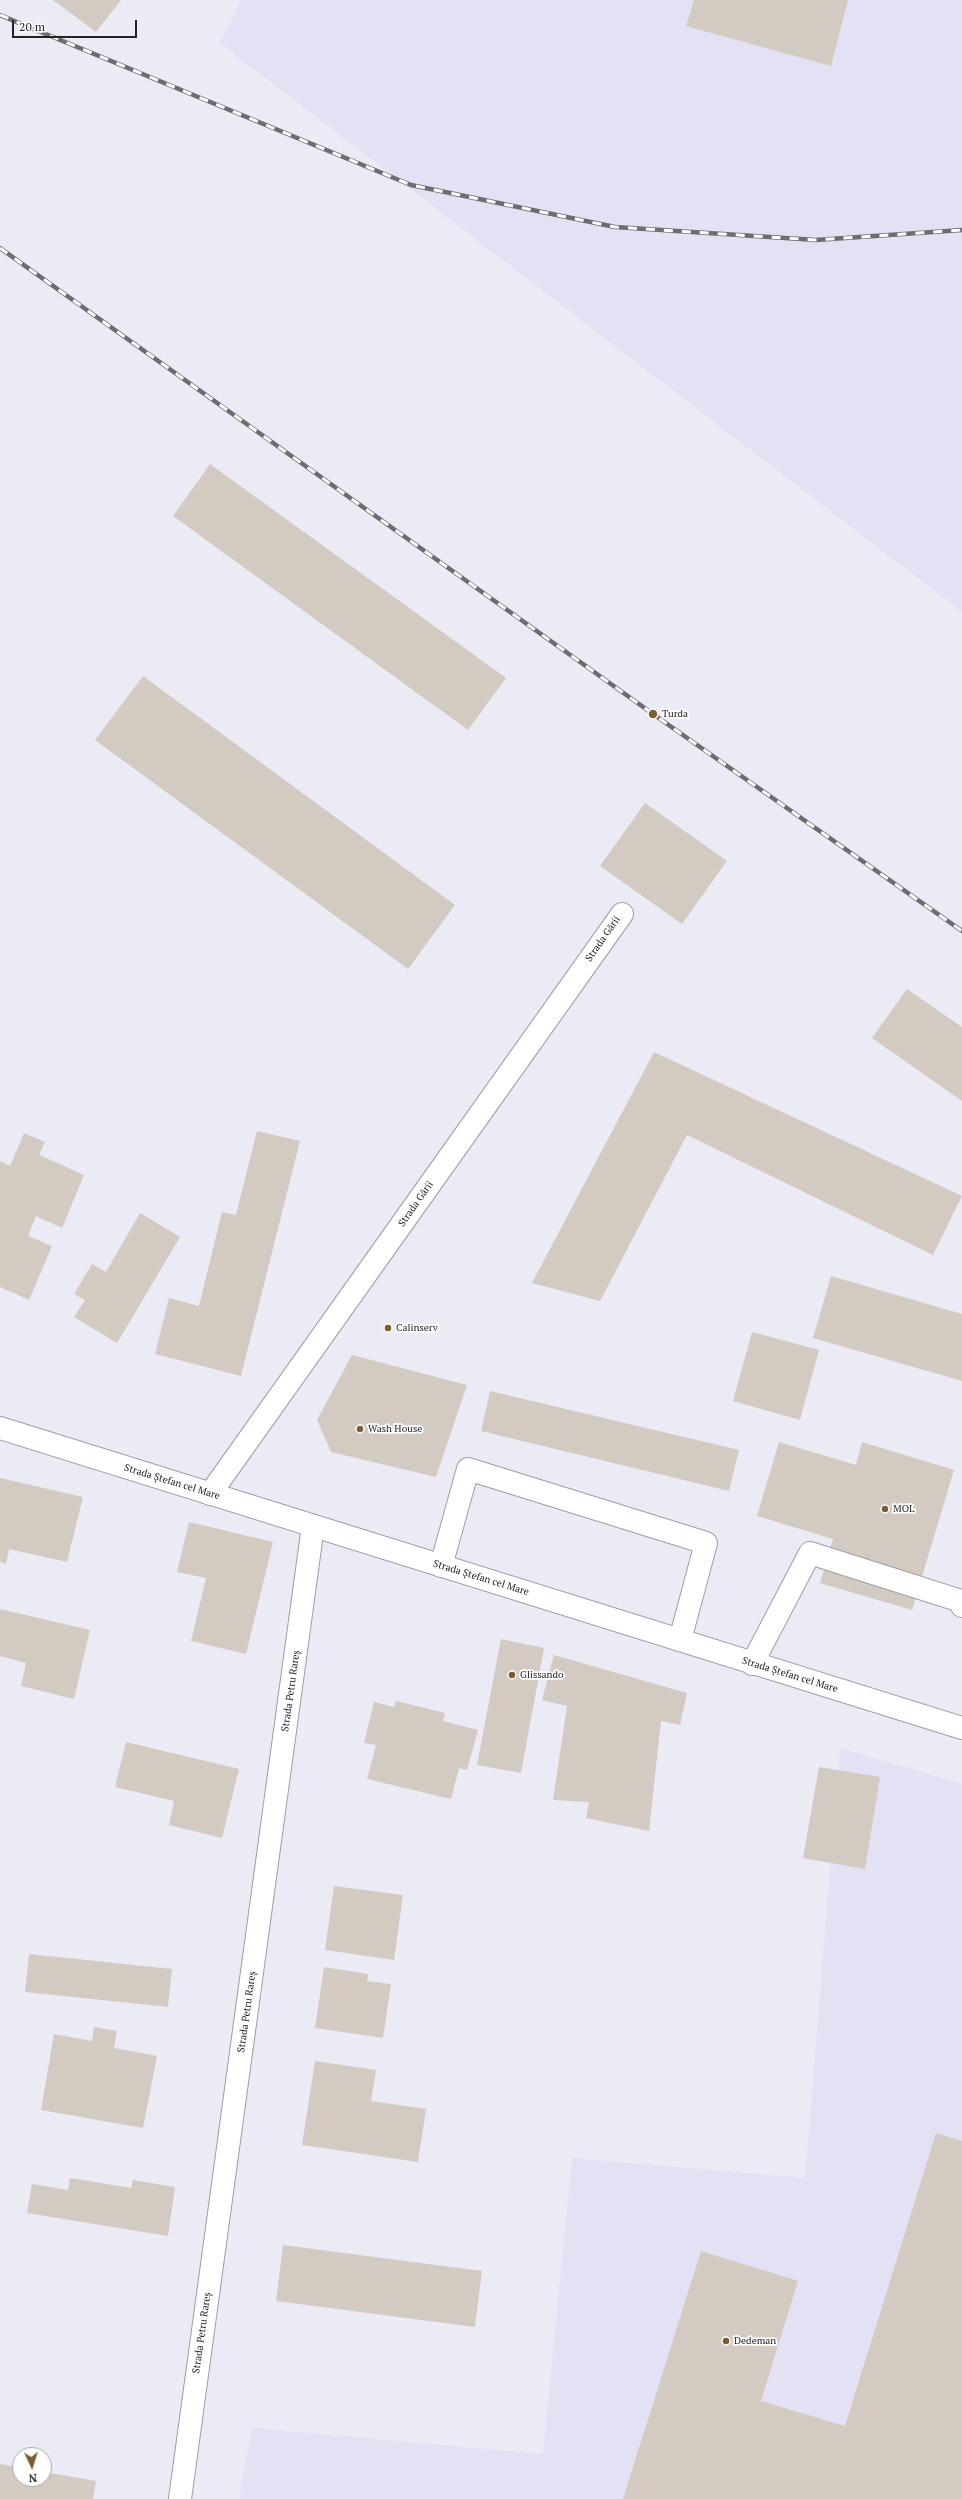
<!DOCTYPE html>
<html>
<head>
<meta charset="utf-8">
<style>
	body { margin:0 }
	#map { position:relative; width:962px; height:2499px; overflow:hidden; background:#ebebf5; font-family:"PT Serif",serif }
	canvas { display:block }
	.north { position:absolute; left:12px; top:2447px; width:40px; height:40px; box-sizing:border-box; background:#fff; border:1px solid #a7a7a8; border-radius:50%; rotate:176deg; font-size:11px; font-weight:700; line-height:16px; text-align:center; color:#232326 }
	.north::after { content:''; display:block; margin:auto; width:14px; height:18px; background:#7b5d31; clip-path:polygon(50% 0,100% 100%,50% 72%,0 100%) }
	.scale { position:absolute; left:12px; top:20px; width:125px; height:18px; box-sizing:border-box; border:2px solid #232326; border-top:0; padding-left:5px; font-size:12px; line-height:14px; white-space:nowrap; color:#232326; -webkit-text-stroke:3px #fff; paint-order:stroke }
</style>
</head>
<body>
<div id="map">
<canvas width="962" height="2499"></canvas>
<div class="north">N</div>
<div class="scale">20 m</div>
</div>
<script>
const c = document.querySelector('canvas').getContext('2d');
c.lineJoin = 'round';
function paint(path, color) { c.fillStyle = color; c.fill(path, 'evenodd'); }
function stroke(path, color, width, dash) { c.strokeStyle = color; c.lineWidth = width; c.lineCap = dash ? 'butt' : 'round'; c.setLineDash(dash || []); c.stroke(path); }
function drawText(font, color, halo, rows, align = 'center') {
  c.font = font + ' "PT Serif",serif'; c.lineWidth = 3.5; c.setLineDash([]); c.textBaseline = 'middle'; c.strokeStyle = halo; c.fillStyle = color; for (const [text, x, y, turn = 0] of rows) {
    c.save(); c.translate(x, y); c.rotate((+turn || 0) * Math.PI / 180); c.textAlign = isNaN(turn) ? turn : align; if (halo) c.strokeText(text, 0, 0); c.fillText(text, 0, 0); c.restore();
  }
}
paint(new Path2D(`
	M241,0h721v612l-742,-569z
	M840,1748l122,36v715h-723l13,-71 291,26 29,-296 233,20z`), '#e3e2f4');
paint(new Path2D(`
	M53,0h68l-25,32z
	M694,0h154l-17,66 -145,-40z
	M210,464l296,214 -38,52 -295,-214z
	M143,676l312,229 -47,64 -313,-229z
	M645,803l82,58 -45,63 -82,-58z
	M907,989l55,38v74l-90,-63z
	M654,1052l308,144 -29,59 -246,-120 -87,166 -68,-18z
	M257,1131l43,10 -59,235 -86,-22 14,-56 30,8 23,-94 14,3z
	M24,1133l21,9 -6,13 45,20 -22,53 -26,-12 -8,20 24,10 -23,54 -29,-13v-126l10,5z
	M140,1213l40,24 -63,106 -43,-26 11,-17 -11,-6 18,-30 14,8z
	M831,1276l131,38v67l-149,-43z
	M752,1332l67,18 -19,70 -67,-19z
	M352,1355l115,30 -31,92 -105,-25 -14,-32z
	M490,1391l249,59 -10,41 -248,-60z
	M779,1442l77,23 6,-23 92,28 -42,140 -92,-27 13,-44 -76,-23z
	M0,1478l83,19 -16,65 -58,-13 -3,15 -6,-2z
	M189,1522l84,20 -27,112 -55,-13 15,-63 -29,-6z
	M0,1609l90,21 -16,69 -53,-13 5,-23 -26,-7z
	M501,1639l43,9 -23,125 -44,-8z
	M554,1655l133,38 -7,32 -19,-4 -12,110 -63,-13 3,-16 -36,-2 14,-94 -25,-6z
	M396,1701l49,12 -2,8 35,9 -11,40 -8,-2 -8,31 -84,-20 9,-34 -12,-2 10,-41 20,5z
	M126,1742l113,27 -17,69 -53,-13 5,-24 -59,-14z
	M819,1767l61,10 -15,92 -62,-11z
	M334,1886l69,9 -9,65 -69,-10z
	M29,1954l143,15 -4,38 -143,-15z
	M324,1967l44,7 -1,7 24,3 -8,54 -68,-10z
	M94,2027l23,4 -3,17 43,8 -14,72 -102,-18 13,-76 38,7z
	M315,2061l61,9 -5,31 55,8 -8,53 -116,-17z
	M936,2133l26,8v358h-339l78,-248 97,30 -37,120 84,25z
	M70,2178l61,10 2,-8 42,7 -7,49 -141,-23 5,-29 36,6z
	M283,2245l199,26 -7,56 -199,-26z
	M0,2464l20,4v11h24v-7l52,9 -3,18h-93z`), '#d3cac2');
const minor = new Path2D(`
	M210,1494l412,-580
	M441,1566l27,-97 238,74 -26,97
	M752,1664l58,-111 151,48 1,5
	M180,2499l133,-973`);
const major = new Path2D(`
	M0,1428l962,300`);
stroke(minor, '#9e9da7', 24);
stroke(major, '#9e9da7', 24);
stroke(minor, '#fff', 22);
stroke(major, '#fff', 22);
const rail = new Path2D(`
	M0,15l411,170 204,42 201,13 146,-10
	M0,248l653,466 309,217`);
stroke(rail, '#6c6c72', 4.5);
stroke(rail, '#fff', 3, [9]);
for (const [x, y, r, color] of [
	[653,714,5,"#7b5d31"],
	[388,1328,4,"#7b5d31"],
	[360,1429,4,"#7b5d31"],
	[885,1509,4,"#7b5d31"],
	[512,1675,4,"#7b5d31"],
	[726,2341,4,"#7b5d31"]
]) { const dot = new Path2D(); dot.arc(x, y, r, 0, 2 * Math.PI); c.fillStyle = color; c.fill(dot); stroke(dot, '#fff', 1.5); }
drawText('10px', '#232326', '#fff', [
	["Turda",662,714],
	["Calinserv",396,1328],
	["Wash House",368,1429],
	["MOL",893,1509],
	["Glissando",520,1675],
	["Dedeman",734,2341]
], 'left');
drawText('10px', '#232326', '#fff', [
	["Strada Gării",603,939,-55],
	["Strada Gării",416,1204,-55],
	["Strada Ștefan cel Mare",172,1482,17],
	["Strada Ștefan cel Mare",481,1578,17],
	["Strada Ștefan cel Mare",790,1675,17],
	["Strada Petru Rareș",291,1691,-82],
	["Strada Petru Rareș",247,2012,-82],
	["Strada Petru Rareș",202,2333,-82]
]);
</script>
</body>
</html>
